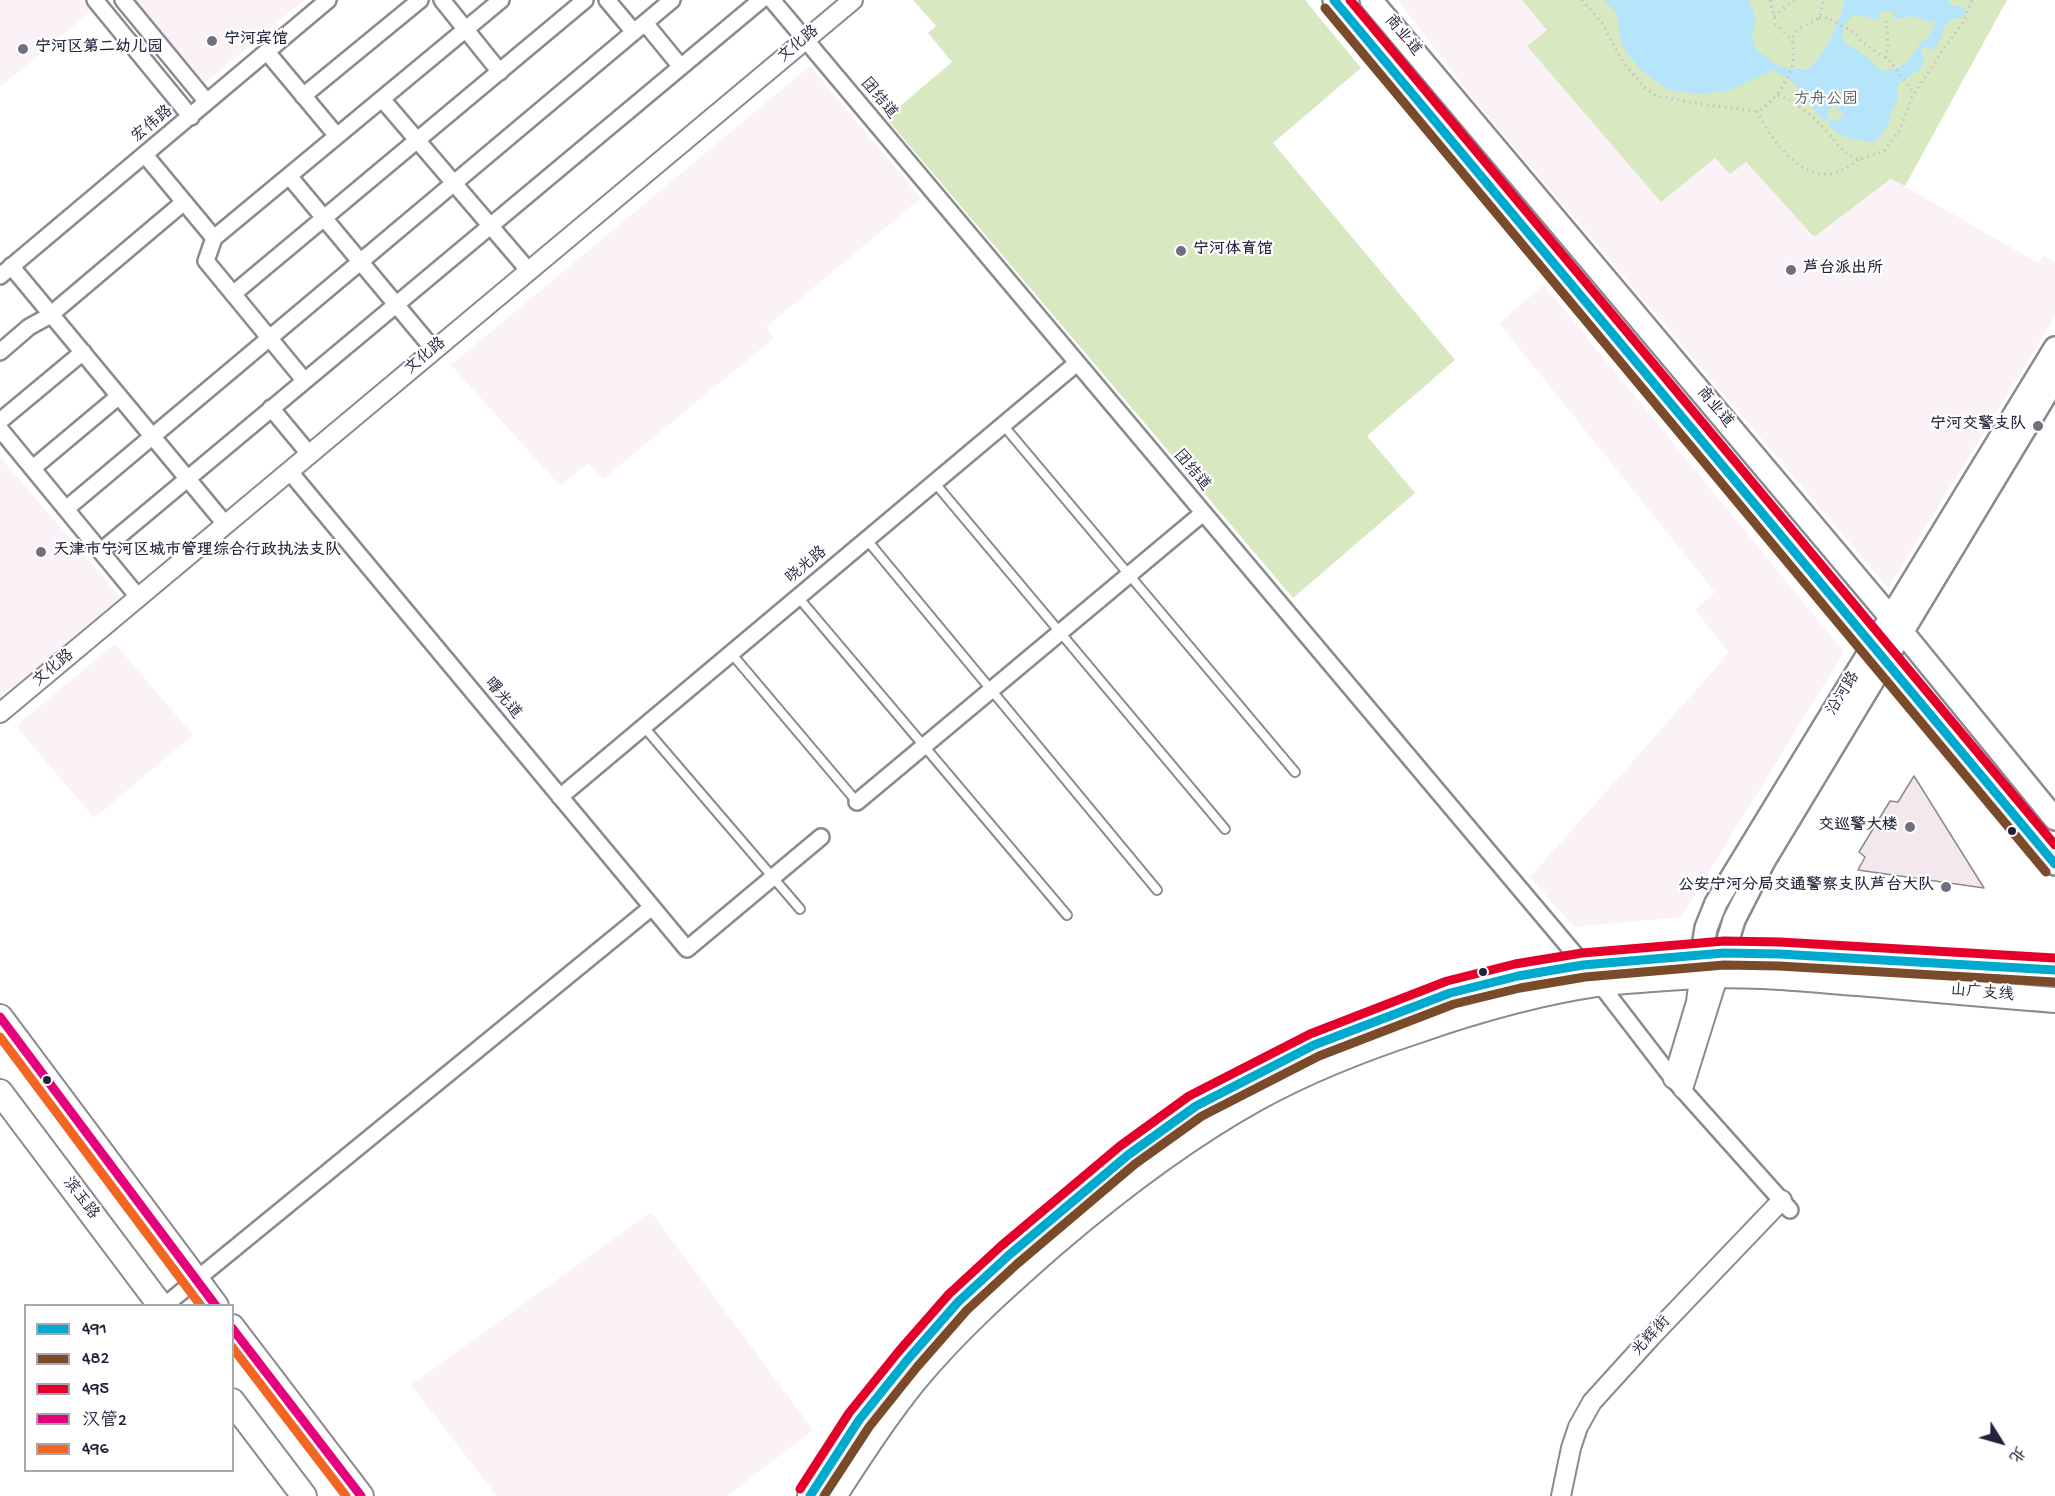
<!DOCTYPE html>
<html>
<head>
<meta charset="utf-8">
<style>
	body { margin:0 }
	#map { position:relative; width:2055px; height:1496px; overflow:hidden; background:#fff; font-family:"Gochi Hand","LXGW WenKai TC",sans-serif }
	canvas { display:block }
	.legend { position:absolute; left:24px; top:1304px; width:210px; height:168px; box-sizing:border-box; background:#fff; border:2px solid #a7a7b1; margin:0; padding:8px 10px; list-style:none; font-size:18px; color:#22223b }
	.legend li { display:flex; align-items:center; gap:12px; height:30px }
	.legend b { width:30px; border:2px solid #a7a7b1 }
	.north { position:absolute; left:1971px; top:1412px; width:60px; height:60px; -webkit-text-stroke:4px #fff; paint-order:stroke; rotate:127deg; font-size:16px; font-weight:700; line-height:24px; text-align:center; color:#22223b }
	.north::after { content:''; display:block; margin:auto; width:21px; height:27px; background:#22223b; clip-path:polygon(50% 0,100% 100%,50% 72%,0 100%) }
</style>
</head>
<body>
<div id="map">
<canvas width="2055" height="1496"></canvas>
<ul class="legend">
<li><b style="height:8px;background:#00a9ce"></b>491</li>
<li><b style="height:8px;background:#7a4b2a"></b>482</li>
<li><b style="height:8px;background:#e4002b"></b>495</li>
<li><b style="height:8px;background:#e5007d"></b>汉管2</li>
<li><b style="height:8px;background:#f26522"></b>496</li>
</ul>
<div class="north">北</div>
</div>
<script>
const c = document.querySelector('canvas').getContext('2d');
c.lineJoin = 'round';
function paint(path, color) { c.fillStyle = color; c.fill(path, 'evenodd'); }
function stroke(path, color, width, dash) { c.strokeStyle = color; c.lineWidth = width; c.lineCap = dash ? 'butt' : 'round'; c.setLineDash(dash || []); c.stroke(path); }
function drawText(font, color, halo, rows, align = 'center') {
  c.font = font + ' "Gochi Hand","LXGW WenKai TC",sans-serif'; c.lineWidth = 4.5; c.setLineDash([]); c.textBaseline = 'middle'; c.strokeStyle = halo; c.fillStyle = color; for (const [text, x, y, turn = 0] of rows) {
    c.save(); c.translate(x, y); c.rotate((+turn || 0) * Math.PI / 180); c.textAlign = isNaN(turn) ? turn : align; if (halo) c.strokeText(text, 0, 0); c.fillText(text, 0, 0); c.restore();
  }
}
paint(new Path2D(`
	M0,0h82l9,11 -91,76z
	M135,0h169l-99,83z
	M1398,0h124l25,30 -20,16 188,112 30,4 69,75 78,-58 146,84 6,-7 11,6v55l-167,271 -419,-494z
	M810,66l111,132 -155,129 8,11 -171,141 -15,-16 -28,23 -109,-121z
	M1544,285l300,367 -163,265 -107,10 -44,-50 199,-224 -34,-43 20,-18 -216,-269z
	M0,457l122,142 -122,102z
	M115,644l78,91 -99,83 -78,-92z
	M651,1212l162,218 -86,66h-230l-86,-111z`), '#faf2f6');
paint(new Path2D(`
	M913,0h392l56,68 -88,75 182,217 -88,76 48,57 -122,105 -407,-480 66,-56 -24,-29 8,-7z
	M1522,0h485l-102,186 -14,-7 -77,58 -68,-75 -16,12 -15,-16 -54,44 -134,-156 20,-16z`), '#d8e8c1');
paint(new Path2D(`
	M1604,0h145l7,18 -4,18 2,9 4,6 14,11 10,5 24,3c17,-10 36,-51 38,-70h104l5,6h8l5,6 -1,4c-30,5 -16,16 -32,34l-8,-3 -4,2v4l4,4c-1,14 -13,17 -23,24 -7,5 -3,16 -6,23 0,1 -5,8 -6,8l1,7 -13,21 -5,2 -21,-3 -14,-5 -11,-10 6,-5 4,3 7,-8 -10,-9 -7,8 3,3 -6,6 -32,-41 -19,-11 -45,21 -28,3 -32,-4 -27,-20 -14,-17 -6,-11 -5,-30zM1880,12h13l1,7 18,-3 17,6 4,-2 2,1c0,7 -8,20 -15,22 -5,12 -23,32 -38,27 -8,-2 -11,-11 -17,-15 -12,-9 -28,-10 -21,-29 2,-4 5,-8 9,-10 8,-3 19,4 27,4z`), '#b6e4fa');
const building = new Path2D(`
	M1914,776l70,112 -126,-18 7,-13 -6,-5 31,-51 8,1z`);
paint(building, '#f3e8ed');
stroke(building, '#8a8a8f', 1.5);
const service = new Path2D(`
	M1003,425l292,347
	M934,482l291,347
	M867,540l290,350
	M798,597l269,318
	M731,653l126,149
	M644,727l156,182`);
const minor = new Path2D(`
	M95,0l96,117
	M123,0l84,102
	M442,0l58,72
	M607,0l27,32
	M772,0l828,984 73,95 117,131
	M645,23l36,44
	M267,52l70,84
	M303,96l117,-96
	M382,99l147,172
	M145,155l69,83 287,-238
	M289,176l145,174
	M214,238l-8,23 98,119
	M11,266l215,259
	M0,276l328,-276
	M233,294l352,-294
	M0,352l29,-25 20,-11 135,-114
	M271,408l39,47
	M0,421l83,-69
	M0,429l139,169
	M33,468l86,-72
	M290,472l397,477 134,-112
	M66,509l606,-509
	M101,551l660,-551
	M560,797l517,-434
	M857,802l346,-289
	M164,1306l488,-399`);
const tertiary = new Path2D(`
	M0,713l853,-713
	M1673,1079l23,-77 5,-38
	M1683,1089l39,-125
	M1561,1496l10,-48 7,-21 14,-25 59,-65 131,-137`);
const secondary = new Path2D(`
	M1334,0l721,864
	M1371,0l520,618 164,201
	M1702,953l4,-25 10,-25 339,-555
	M1724,953l10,-33 30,-59 291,-482`);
const primary = new Path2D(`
	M0,1017l216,289
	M0,1092l161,214
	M232,1327l129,169
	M232,1401l72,95
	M810,1496l49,-76 49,-61 50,-57 51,-47 119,-100 68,-49 118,-61 136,-52 68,-17 65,-11 141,-12 55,1 276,16
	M834,1496c26,-40 51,-79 81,-116 42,-51 91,-94 141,-138 62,-53 129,-104 201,-144 51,-28 107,-50 162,-68 58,-20 117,-37 178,-46 32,-4 66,-6 99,-8 54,-3 108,3 162,7 66,6 131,12 197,17`);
stroke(service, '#8a8a8f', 12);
stroke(minor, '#8a8a8f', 20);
stroke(tertiary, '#8a8a8f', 22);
stroke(secondary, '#8a8a8f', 26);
stroke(primary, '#8a8a8f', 28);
stroke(new Path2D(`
	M1582,0l20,23 21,39 23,27 11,7 49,9 51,6c17,-7 35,-35 37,-54 0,-8 -4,-16 1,-23 5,-9 16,-10 24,-16l5,-18
	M1770,0l6,24 17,17
	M1774,16l20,-16
	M1819,18h9l27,15 7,9 28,19 24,32
	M1886,58l2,-13 -2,-24
	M1778,95c20,8 36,21 49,37 11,13 15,20 31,28l26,-9 16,-21 12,-33 31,-47 21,-29 8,-21
	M1757,111c13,26 38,64 71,63 10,0 21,-8 30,-14`), '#c2c2c4', 3, [1.5, 4.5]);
stroke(service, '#fff', 8);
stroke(minor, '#fff', 15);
stroke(tertiary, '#fff', 18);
stroke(secondary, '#fff', 21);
stroke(primary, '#fff', 24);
stroke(new Path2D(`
	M1334,0l721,864
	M810,1496l49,-76 49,-61 50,-57 51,-47 119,-100 68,-49 118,-61 136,-52 68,-17 65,-11 141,-12 55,1 276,16`), '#00a9ce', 9);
stroke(new Path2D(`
	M1325,8l721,864
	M824,1496l45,-69 48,-60 50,-57 50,-46 118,-100 67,-48 117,-60 135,-52 66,-16 65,-11 139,-12 55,1 275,16`), '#7a4b2a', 9);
stroke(new Path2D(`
	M1350,0l705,845
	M800,1489l49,-76 50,-62 50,-57 52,-48 119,-100 69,-50 121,-62 137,-53 68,-17 67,-11 142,-12 56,1 275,16`), '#e4002b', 9);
stroke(new Path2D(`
	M0,1017l216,289
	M232,1328l129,168`), '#e5007d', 9);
stroke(new Path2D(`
	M0,1037l201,269
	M232,1347l114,149`), '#f26522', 9);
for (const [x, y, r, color] of [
	[212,41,6,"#6f6f80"],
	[23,49,6,"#6f6f80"],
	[1181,251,6,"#6f6f80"],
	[1791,270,6,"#6f6f80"],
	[2038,426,6,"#6f6f80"],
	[41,552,6,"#6f6f80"],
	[1910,827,6,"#6f6f80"],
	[2012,831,5,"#22223b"],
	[1946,887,6,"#6f6f80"],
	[1483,972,5,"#22223b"],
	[47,1080,5,"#22223b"]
]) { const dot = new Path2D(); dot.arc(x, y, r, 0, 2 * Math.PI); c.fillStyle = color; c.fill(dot); stroke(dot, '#fff', 2); }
drawText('16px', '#22223b', '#fff', [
	["商业道",1402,36,50],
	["文化路",799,45,-40],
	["团结道",878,99,50],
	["宏伟路",153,125,-40],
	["文化路",426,357,-40],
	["商业道",1714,408,50],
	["团结道",1191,471,50],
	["晓光路",807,566,-40],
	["文化路",54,669,-40],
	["沿河路",1844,694,-58],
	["曙光道",502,699,50],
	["山广支线",1982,994,5],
	["滨玉路",80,1199,53],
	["光辉街",1652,1337,-47]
]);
drawText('bold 16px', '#22223b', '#fff', [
	["宁河宾馆",224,41],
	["宁河区第二幼儿园",35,49],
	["宁河体育馆",1193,251],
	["芦台派出所",1803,270],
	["宁河交警支队",2026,426,"right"],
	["天津市宁河区城市管理综合行政执法支队",53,552],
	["交巡警大楼",1898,827,"right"],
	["公安宁河分局交通警察支队芦台大队",1934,887,"right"]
], 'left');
drawText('16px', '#4f5854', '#fff', [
	["方舟公园",1826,101]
]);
</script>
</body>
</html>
